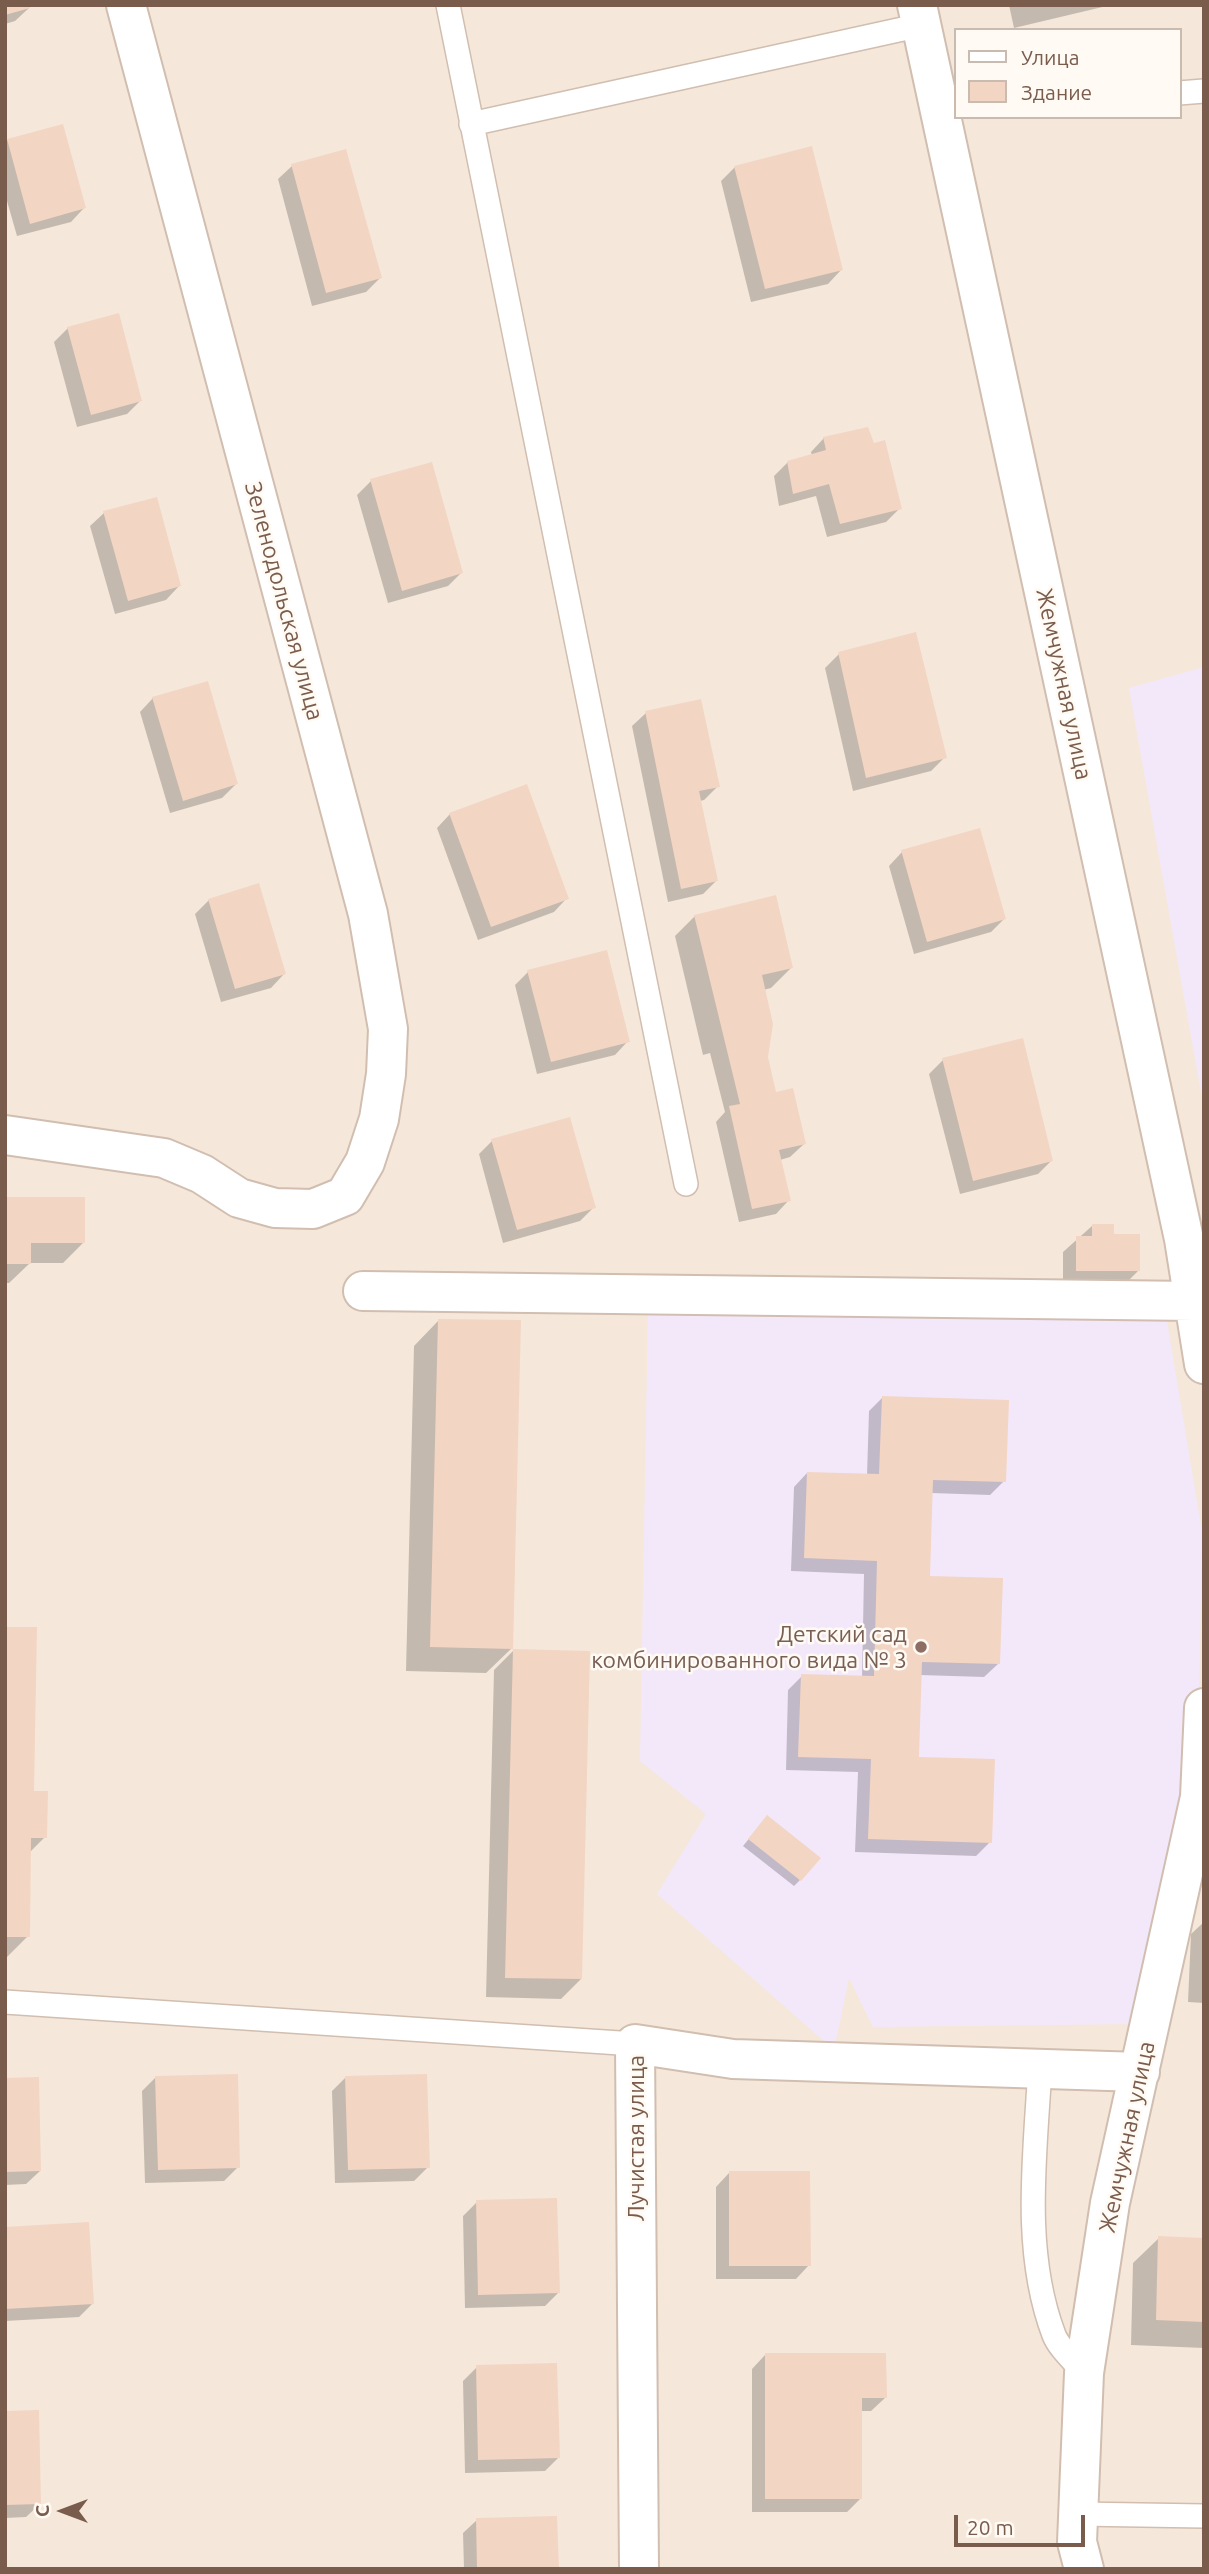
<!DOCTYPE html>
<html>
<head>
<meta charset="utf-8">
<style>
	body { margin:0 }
	#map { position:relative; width:1209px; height:2574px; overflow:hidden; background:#fdf6ec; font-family:Ubuntu,sans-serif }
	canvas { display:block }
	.frame { position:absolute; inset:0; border:7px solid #7a5c4d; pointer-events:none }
	.legend { position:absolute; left:954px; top:28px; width:228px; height:91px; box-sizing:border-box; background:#fffaf3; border:2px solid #cabbb1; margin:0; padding:9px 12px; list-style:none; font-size:21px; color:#7a5c4d }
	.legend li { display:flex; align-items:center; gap:14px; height:35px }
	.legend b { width:35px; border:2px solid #cabbb1 }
	.north { position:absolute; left:28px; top:2476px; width:70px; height:70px; -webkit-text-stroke:5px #fffaf3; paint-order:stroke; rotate:270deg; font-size:19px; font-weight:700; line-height:28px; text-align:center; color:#7a5c4d }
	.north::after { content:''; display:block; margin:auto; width:24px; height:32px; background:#7a5c4d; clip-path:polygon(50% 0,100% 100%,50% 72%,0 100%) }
	.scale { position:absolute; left:954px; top:2515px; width:131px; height:32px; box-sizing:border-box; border:4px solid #7a5c4d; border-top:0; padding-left:9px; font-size:21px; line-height:24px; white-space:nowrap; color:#7a5c4d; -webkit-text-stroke:5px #fffaf3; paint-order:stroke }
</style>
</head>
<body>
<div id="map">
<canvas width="1209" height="2574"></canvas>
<div class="frame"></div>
<ul class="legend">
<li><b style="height:9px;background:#fff"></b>Улица</li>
<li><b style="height:19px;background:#f3d5c3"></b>Здание</li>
</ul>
<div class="north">С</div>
<div class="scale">20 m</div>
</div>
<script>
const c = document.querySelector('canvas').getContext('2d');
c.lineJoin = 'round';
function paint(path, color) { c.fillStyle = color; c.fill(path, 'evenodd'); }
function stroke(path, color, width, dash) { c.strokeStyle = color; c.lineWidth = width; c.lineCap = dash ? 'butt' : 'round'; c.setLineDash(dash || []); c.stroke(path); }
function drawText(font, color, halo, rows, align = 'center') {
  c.font = font + ' Ubuntu,sans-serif'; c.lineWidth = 5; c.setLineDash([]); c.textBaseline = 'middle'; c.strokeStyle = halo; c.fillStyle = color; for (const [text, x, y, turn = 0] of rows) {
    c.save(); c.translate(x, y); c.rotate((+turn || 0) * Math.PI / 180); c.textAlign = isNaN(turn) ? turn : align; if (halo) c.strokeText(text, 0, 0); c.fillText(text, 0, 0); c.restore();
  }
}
paint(new Path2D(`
	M5,5h1199v2564h-1199zM955,30h224v87h-224z`), '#f5e8da');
paint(new Path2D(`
	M1204,667v442l-75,-421z
	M648,1308l519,13 35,211 -4,230 -64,262 -261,3 -24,-49 -15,72 -177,-156 49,-80 -66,-53z`), '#f3e8fa');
paint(new Path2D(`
	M5,5l24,3 -14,13 -10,3z
	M1009,5h102l-97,23z
	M8,140l76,68 -13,14 -54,14 -12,-42v-51z
	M292,166l88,112 -14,14 -54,14 -34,-127z
	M735,167l106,103 -13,14 -77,18 -30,-121z
	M68,328l72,73 -13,13 -50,13 -23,-85z
	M824,438l76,70 -14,14 -59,15 -11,-41 -37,10 -5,-30 14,-14 24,-6 -1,-4z
	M371,481l90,92 -13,13 -60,17 -31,-108z
	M104,513l75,73 -13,14 -51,14 -25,-88z
	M839,654l106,103 -14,14 -78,20 -28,-123z
	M153,698l83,86 -14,14 -52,15 -30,-101z
	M646,713l72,73 -14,14 -4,1 16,80 -13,13 -35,8 -36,-176z
	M450,814l117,84 -13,14 -76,28 -41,-112z
	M902,852l102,67 -13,13 -77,22 -25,-88z
	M209,900l75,74 -13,14 -50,14 -26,-88z
	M695,916l96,52 -20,20 -8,2 4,67 7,37 30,50 -14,13 -10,3 9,40 -13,14 -37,8 -23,-100 9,-10 -15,-59 -7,2 -28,-119z
	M528,972l100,69 -13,14 -78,19 -22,-89z
	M943,1060l109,100 -14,14 -78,20 -31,-120z
	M492,1141l102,66 -14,14 -77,22 -24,-89z
	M5,1198l78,45 -20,20h-33l-21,20h-4z
	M1092,1226l20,10 26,35 -13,13h-62v-32z
	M439,1320l73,328 -26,25 -80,-2 8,-325z
	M882,1398l122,83 -14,14 -59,-2 -3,85 70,86 -14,13 -64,-2 -3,83 73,84 -14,14 -121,-4 3,-80 -72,-2 2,-80 14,-14 60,2 2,-104 -73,-3 3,-84 13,-14 60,2 2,-64z
	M5,1629l27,163 13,45 -16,16 -1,83 -23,23z
	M514,1650l67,329 -20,20 -75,-2 8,-327z
	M761,1824l39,56 -6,6 -51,-40z
	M1204,1922v81l-16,-1 3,-68z
	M156,2077l82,90 -14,14 -79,2 -3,-92z
	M346,2077l82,90 -14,14 -79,2 -3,-92z
	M5,2079l35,92 -14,13 -21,1z
	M729,2173l80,92 -13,14h-80v-92z
	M477,2202l82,90 -14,14 -80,2 -2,-92z
	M5,2229l88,74 -14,14 -74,4z
	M1159,2238l45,2v108l-73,-3 2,-82z
	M765,2355l120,43 -14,13h-10v87l-14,14h-95v-143z
	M477,2367l82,90 -14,14 -80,2 -2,-92z
	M5,2412l35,92 -14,13 -21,1z
	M477,2520l80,49h-93l-1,-36z`), '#0003');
paint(new Path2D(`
	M5,5h25v3l-25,7z
	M63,124l23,84 -56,16 -23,-85z
	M812,146l31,124 -78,19 -31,-123z
	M346,149l36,129 -56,15 -35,-129z
	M119,313l23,88 -51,14 -24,-88z
	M868,427l6,16 11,-3 17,69 -62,15 -11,-40 -36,10 -6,-33 39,-11 -3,-13z
	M432,462l31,111 -61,18 -32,-112z
	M157,497l24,89 -53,15 -25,-90z
	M916,632l31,126 -81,20 -28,-126z
	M208,681l30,103 -55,17 -31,-104z
	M701,699l19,88 -21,4 19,90 -37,8 -36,-178z
	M527,784l42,115 -78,28 -42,-114z
	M980,828l26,91 -79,23 -26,-92z
	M259,883l27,91 -51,15 -27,-90z
	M776,895l17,73 -31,7 11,49 -5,33 8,35 17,-4 13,56 -27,6 12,51 -39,8 -23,-103 11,-2 -46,-189z
	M607,950l23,92 -79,20 -24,-92z
	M1023,1038l30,123 -80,20 -31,-123z
	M570,1117l26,91 -79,22 -26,-91z
	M5,1197h80v46h-54v21h-26z
	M1092,1224h22v10h26v37h-64v-35h16z
	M438,1319l83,1 -8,329 -83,-2z
	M882,1396l127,4 -3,82 -73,-2 -3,96 73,2 -3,86 -78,-2 -3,95 76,2 -3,84 -124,-4 3,-80 -73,-2 3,-83 73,2 3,-115 -73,-3 3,-86 72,2z
	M5,1627h32l-3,164h14l-1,47h-16l-1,99h-25z
	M513,1649l77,2 -8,328 -77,-1z
	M767,1815l54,43 -20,23 -53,-42z
	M238,2074l2,94 -82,2 -3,-94z
	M427,2074l3,94 -82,2 -3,-94z
	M39,2077l2,94 -36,1v-94z
	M729,2171h81l1,95h-82z
	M557,2198l3,95 -82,2 -2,-95z
	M89,2222l5,82 -89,5v-82z
	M1158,2236l46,2v84l-48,-2z
	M765,2353h121l1,45h-25v101h-97z
	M557,2363l3,95 -82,2 -2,-95z
	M39,2410l2,94 -36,1v-94z
	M557,2516l2,53h-82l-1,-51z`), '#f3d5c3');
const lane = new Path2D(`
	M448,5l238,1179
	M1179,93l25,-2
	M471,124l450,-99
	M5,2002l630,42
	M1040,2068c-5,88 -18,183 14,267 5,13 21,27 30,38
	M1078,2514l126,2`);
const street = new Path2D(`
	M917,5l267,1234 20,125
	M5,1135l159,23 38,16 37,24 36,10 38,1 32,-13 20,-34 14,-43 7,-45 2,-45 -20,-115 -242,-909
	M363,1291l831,10
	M639,2569l-4,-525 98,15 407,13
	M1084,2569l-7,-27 7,-169 26,-170 90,-406 4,-89`);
stroke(lane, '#d1beb0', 26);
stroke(street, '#d1beb0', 42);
stroke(lane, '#fff', 23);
stroke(street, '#fff', 38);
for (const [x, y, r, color] of [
	[921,1647,7,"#8d6e63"]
]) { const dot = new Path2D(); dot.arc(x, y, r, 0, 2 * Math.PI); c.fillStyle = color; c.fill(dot); stroke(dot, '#fffaf3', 2.5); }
drawText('23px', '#7a5c4d', '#fffaf3', [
	["Зеленодольская улица",284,601,75],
	["Жемчужная улица",1064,684,78],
	["Жемчужная улица",1127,2137,-78],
	["Лучистая улица",636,2138,-90]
]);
drawText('23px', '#785e54', '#fffaf3', [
	["Детский сад",907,1634],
	["комбинированного вида № 3",907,1660]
], 'right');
</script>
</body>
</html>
